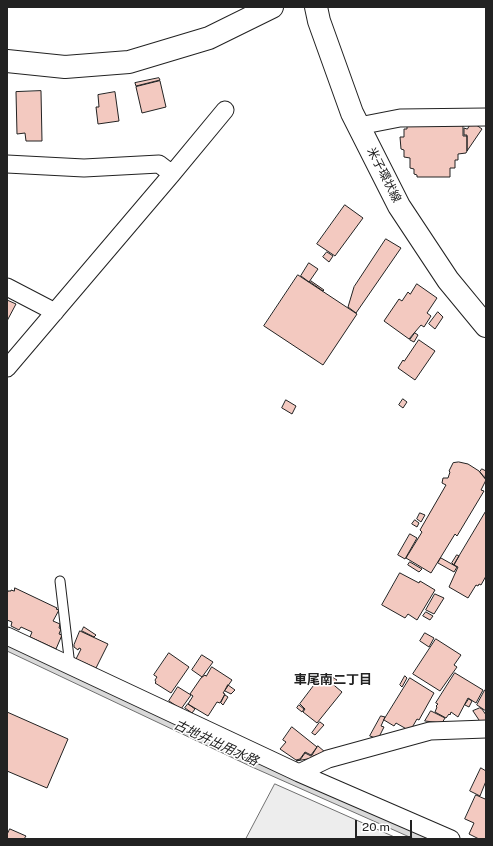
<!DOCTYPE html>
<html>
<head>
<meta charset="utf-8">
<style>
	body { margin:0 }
	#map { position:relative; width:493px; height:846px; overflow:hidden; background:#fff; font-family:"Public Sans",sans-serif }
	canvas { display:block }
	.frame { position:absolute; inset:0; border:8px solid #222; pointer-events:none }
	.scale { position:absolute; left:355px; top:820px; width:57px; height:18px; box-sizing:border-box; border:2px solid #222; border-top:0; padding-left:5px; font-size:12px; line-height:14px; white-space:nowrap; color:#222; -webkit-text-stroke:3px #fff; paint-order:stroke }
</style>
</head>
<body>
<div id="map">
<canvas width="493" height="846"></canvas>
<div class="frame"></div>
<div class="scale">20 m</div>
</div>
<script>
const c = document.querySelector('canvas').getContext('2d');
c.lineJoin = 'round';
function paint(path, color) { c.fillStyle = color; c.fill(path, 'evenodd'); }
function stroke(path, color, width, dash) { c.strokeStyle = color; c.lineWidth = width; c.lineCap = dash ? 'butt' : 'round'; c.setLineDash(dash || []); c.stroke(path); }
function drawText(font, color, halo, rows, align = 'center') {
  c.font = font + ' "Public Sans","Noto Sans JP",sans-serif'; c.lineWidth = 3; c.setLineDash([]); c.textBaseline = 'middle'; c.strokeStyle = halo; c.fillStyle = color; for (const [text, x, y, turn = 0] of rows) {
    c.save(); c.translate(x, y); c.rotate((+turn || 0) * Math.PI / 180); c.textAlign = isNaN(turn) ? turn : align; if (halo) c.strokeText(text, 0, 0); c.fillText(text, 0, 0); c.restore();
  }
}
const parking = new Path2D(`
	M275,784l124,55h-153z`);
paint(parking, '#ededed');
stroke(parking, '#6f6f6f', 1);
const water = new Path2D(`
	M7,643l429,196h-22l-162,-72 -245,-116z`);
paint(water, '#d9d9d9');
stroke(water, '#6f6f6f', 1);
const building = new Path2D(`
	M159,78l1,2 -24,6 -1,-3z
	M160,81l6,26 -24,6 -6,-26z
	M41,91l1,50h-16l-1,-8 -8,1 -1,-42z
	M115,92l4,29 -21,3 -2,-17h3l-1,-12z
	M472,122l10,7 -15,22v-16h-3v-7l3,1z
	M463,123v13h4v15l-1,2 -8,1v6h-3v8h-5v9h-33v-2l-3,-1v-5l-4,-1v-10l-6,-1v-7l-3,-1 -1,-12h4v-8h3v-4z
	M345,205l18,13 -28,38 -18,-12z
	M386,239l15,9 -45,65 -8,-6 6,-20z
	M327,252l6,4 -4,6 -6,-5z
	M309,263l9,6 -9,13 -8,-6z
	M298,275l59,39 -34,51 -59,-39z
	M311,281l13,9 -1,1 -13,-9z
	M417,284l20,14 -10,15 4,3 -7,11 -3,-2 -12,14 -25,-18 15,-22 3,2 6,-9 2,2z
	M7,300l9,4 -9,17z
	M438,312l5,5 -8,12 -6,-5z
	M415,333l3,2 -4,7 -4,-2z
	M419,340l16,11 -20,29 -17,-12 5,-8 1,1z
	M403,399l4,3 -4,6 -4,-3z
	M286,400l10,6 -4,8 -10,-6z
	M459,462l9,2 11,7 7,9 -5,10 3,1 -27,45 -2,-2 -24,39 -25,-15 16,-26 -2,-2 26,-45 -4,-2 1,-5h5l2,-6 -1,-1 4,-8z
	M482,469l4,2 -1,7 -5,-6z
	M486,511v65l-5,9 -2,-1 -1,2 -2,-1 -8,13 -19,-11 9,-20 -4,-2z
	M420,513l5,2 -4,7 -4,-3z
	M415,520l4,3 -2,4 -5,-3z
	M410,534l7,4 -12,21 -7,-4z
	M457,555l2,1 -5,9 -2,-2z
	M441,558l16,9 -3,5 -16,-9z
	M410,562l12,7 -3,3 -11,-7z
	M400,573l19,10 1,-2 15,9 -18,30 -9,-6 -3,4 -23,-13z
	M15,588l42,20 -1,1 3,1 -6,11 7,3 -1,4 2,1 -2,5 3,1 -6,14 -26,-12 2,-5 -11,-5 -2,3 -8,-4 1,-4 -5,-2v-26l1,-3h3v-1l3,1z
	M435,594l9,4 -10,16 -8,-4z
	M426,612l7,4 -3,4 -7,-4z
	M84,627l12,8 -2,2 -12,-6z
	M80,631l28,13 -12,24 -20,-9 5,-10 -2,-1 -1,2 -4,-3v-2z
	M425,633l9,5 -5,9 -9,-6z
	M436,639l25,16 -7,10 3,2 -17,24 -27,-17z
	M169,653l20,14 -18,26 -16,-10 1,-1 -1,-2 2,-3 -3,-2z
	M202,655l11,7 -11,15 -10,-7z
	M212,667l20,13 -9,13 2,1 -5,9 -3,-1 -9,14 -20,-12 5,-8 -3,-2 11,-16 4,-3 1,1z
	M326,673l11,7 -3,3 -10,-7z
	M455,673l28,17 -7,13 -8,-5 -10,19 -7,-5 -1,3 -1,-1 -3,4 -11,-6 2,-5 -1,-1 2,-2 -2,-1z
	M322,675l20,17 -25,31 -14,-11 2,-3 -5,-5z
	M405,676l2,2 -5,9 -2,-2z
	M410,678l24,15 -15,27 -2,-1 -7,12 -14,-8 -2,3 -10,-6z
	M228,685l7,5 -4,4 -6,-3z
	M178,687l13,8 -10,14 -12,-8z
	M485,690h1v21l-9,-6z
	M225,695l3,2 -5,8 -2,-2z
	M469,699l3,2 -3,6 -4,-2z
	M188,704l7,5 -3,4 -7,-5z
	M299,705l5,4 -2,3 -5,-4z
	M480,708l2,1 4,6v5l-5,3 -8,-12z
	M431,711l14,7 -3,5 -17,-2z
	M7,712l61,27 -21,49 -40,-17z
	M381,716l4,1 -4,9 3,1 -6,12 -8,-3z
	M320,722l4,3 -9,10 -3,-2z
	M292,727l25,20 -6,8 -6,-3 -5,7 -4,1 -16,-11 6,-7 -3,-2z
	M318,746l7,6 -12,4v2l-17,3 4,-1 5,-7 6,3z
	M481,768l5,3v10l-6,15 -10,-5z
	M476,795l9,4 1,-2v42h-7l-10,-5 5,-11 -9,-4z
	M10,829l16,7 -2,3h-17v-4z`);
paint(building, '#f3c9c0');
stroke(building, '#222', 1);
const service = new Path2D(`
	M60,581l10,85`);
const minor = new Path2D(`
	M359,126l41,-8 86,-1
	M7,164l77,4 75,-4 13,10
	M7,287l48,25
	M7,368l165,-194 53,-64
	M7,636l292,137 152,66
	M299,773l29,-14 102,-28 56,-2`);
const tertiary = new Path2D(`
	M7,61l58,6 64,-5 80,-24 63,-31`);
const secondary = new Path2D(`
	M316,7l3,14 33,92 47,93 49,74 38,46`);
stroke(service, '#222', 11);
stroke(minor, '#222', 19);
stroke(tertiary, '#222', 24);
stroke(secondary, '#222', 24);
stroke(service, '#fff', 9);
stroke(minor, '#fff', 17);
stroke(tertiary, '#fff', 22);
stroke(secondary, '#fff', 22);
drawText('12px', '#222', '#fff', [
	["米子環状線",384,175,63]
]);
drawText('bold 13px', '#222', '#fff', [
	["車尾南二丁目",333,680]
]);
drawText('italic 13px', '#222', '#fff', [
	["古地井出用水路",216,743,25]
]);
</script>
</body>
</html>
